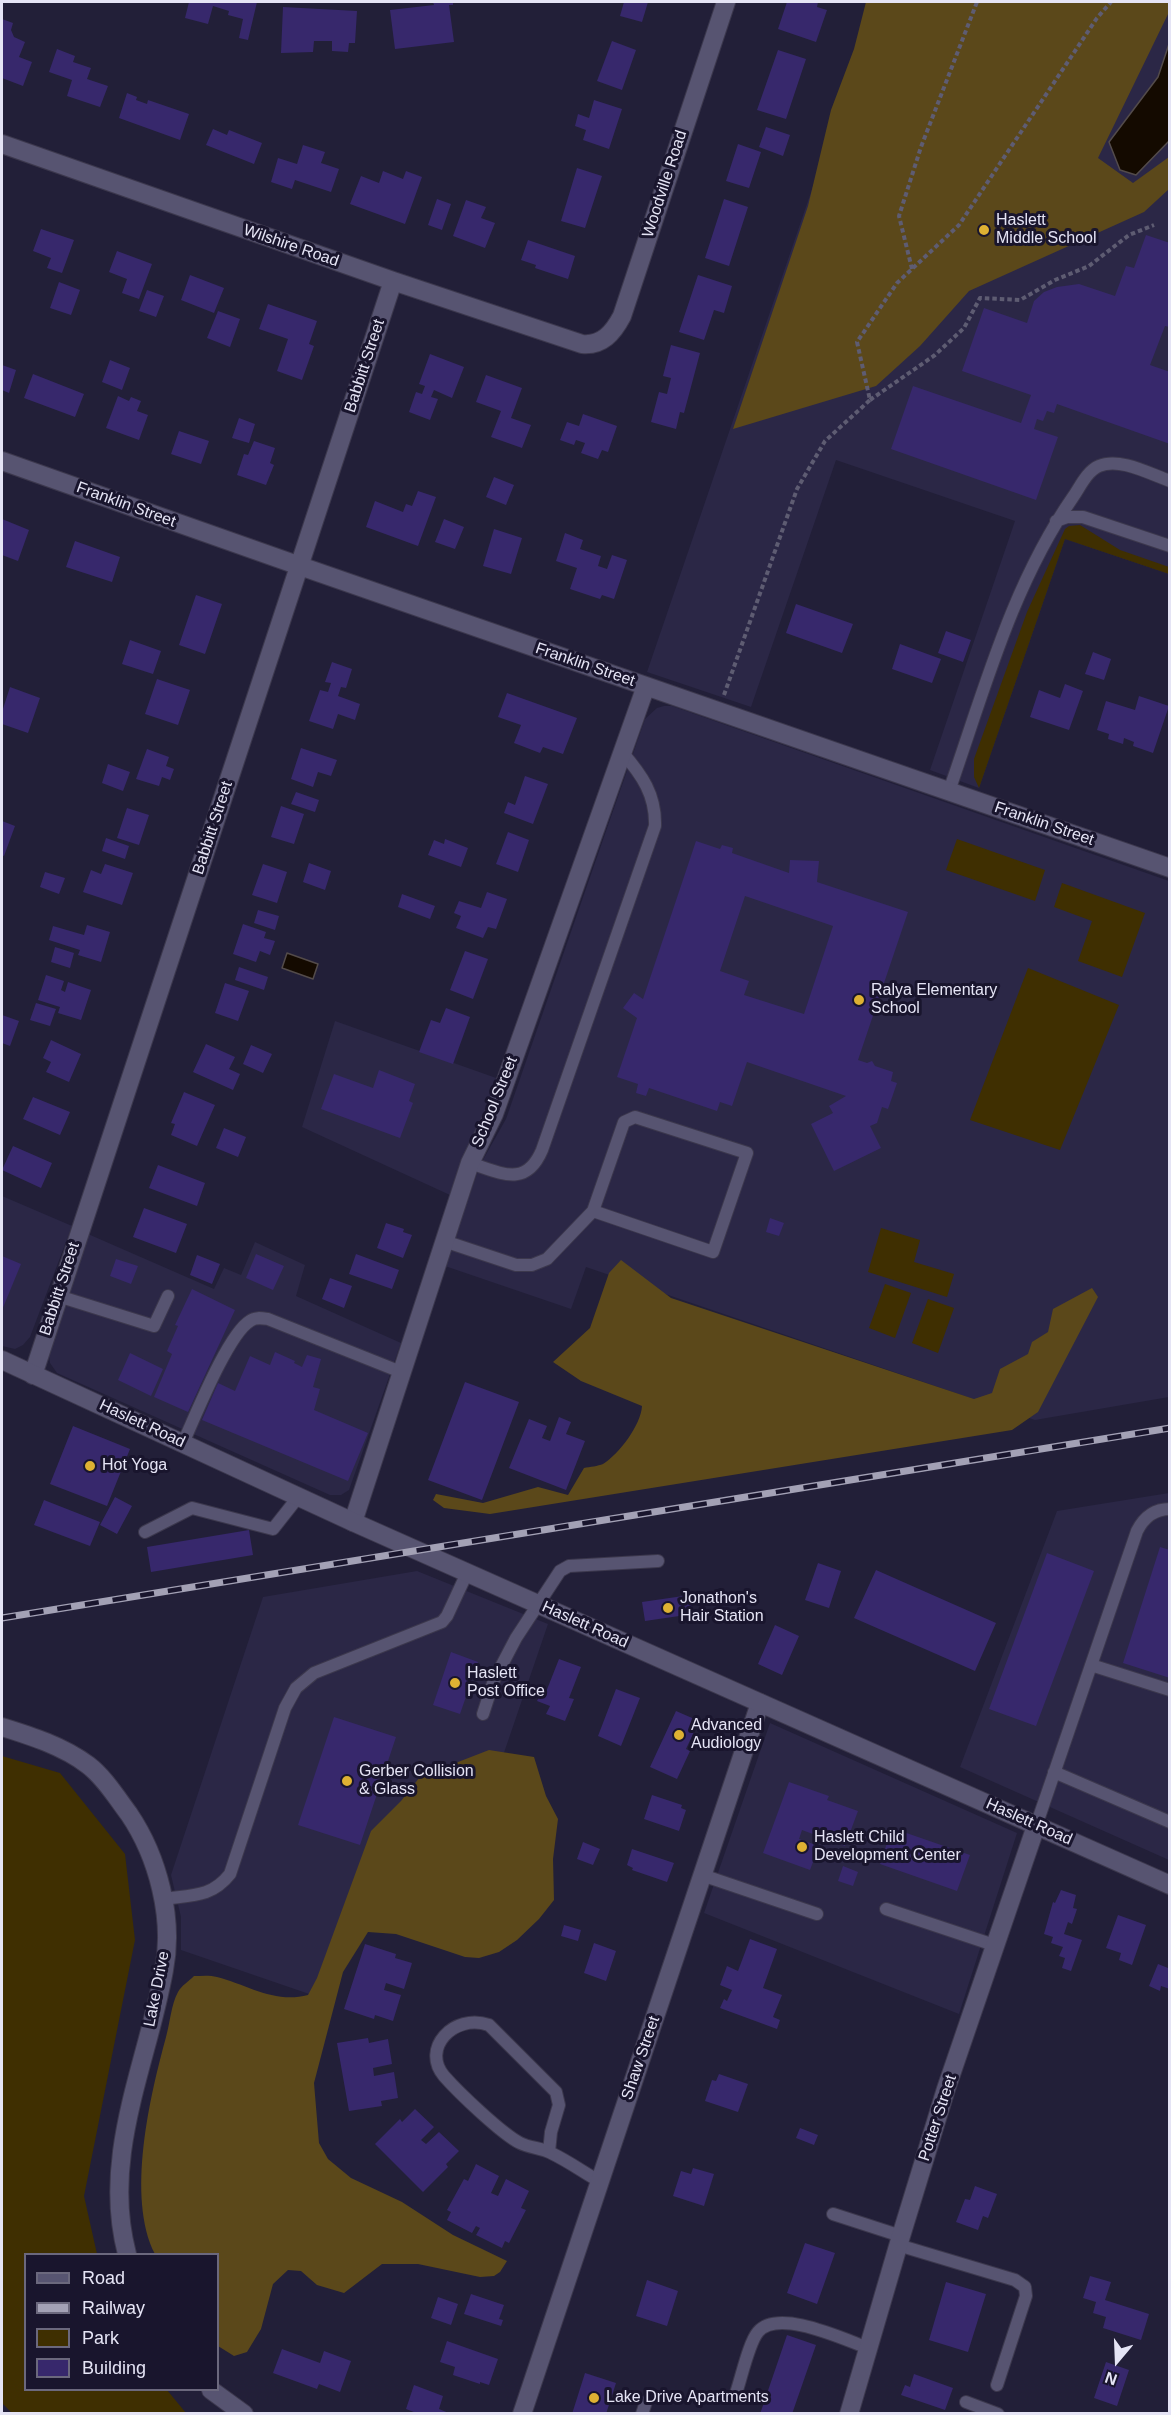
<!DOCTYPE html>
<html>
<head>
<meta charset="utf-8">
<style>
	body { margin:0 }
	#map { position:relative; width:1171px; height:2415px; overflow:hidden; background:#221f38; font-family:Helvetica,sans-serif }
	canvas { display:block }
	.frame { position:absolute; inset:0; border:3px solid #e5e4f5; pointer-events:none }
	.legend { position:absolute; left:24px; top:2253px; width:195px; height:138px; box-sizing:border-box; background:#19152d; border:2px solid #6b687d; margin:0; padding:8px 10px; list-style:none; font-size:18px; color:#e5e4f5 }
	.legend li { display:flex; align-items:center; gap:12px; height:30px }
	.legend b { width:30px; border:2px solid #6b687d }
	.north { position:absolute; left:1087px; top:2331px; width:60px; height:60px; -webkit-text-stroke:4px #19152d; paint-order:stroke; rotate:199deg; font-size:16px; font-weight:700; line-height:24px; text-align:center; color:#e5e4f5 }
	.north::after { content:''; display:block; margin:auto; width:21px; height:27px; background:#e5e4f5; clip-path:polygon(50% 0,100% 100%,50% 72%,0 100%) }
</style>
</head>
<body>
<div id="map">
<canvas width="1171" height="2415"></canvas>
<div class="frame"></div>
<ul class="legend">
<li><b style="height:8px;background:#575471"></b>Road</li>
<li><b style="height:8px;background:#a3a1b5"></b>Railway</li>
<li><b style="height:16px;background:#3f2f01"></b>Park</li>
<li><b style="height:16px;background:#37286c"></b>Building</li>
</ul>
<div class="north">N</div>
</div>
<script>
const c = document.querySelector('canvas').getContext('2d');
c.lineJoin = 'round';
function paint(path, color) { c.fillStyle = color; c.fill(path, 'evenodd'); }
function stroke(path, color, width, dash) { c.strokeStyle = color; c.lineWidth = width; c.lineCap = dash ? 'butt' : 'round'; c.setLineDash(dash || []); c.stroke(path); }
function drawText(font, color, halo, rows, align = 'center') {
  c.font = font + ' Helvetica,sans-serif'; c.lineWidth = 6; c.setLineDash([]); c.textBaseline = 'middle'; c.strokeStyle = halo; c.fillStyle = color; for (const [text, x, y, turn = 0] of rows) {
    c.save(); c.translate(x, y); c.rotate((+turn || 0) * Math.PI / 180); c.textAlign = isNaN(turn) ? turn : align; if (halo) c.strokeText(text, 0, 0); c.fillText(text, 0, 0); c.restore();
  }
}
paint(new Path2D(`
	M876,2h293v572l-104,-35 -86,249 -49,-18 85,-249 -179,-61 -85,247 -104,-35z
	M664,706h8l497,175v516l-134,23 -449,-153 -15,42 -126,-43 35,-101 26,-46 139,-400 12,-11z
	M335,1021l164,58 -49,116 -148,-68z
	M2,1196l70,30 -42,111 -7,8 -8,4 -13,-3z
	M88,1234l126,55 10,-21 17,7 14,-33 50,23 -9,31 105,47 -52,147 -8,5h-11l-273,-122 -7,-10 -1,-8z
	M1169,1493v367l-209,-93 97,-256z
	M417,1571l131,53 -107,313 -94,-33 -32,92 -134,-46v-33l-10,-42 92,-278z
	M770,1723l247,110 -58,181 -255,-101z`), '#2b2746');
paint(new Path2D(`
	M1080,525l40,25 49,17v7l-104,-35 -86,249 -5,-11v-18l53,-147 38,-83 4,-3z
	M957,839l88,31 -10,31 -89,-31z
	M1062,883l83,30 -23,64 -44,-16 14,-40 -38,-14z
	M1028,968l91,37 -59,145 -90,-30z
	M881,1228l39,12 -6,22 40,12 -7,23 -79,-25z
	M885,1284l26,9 -16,45 -26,-10z
	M928,1299l26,9 -16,45 -26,-10z
	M2,1756l58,17 65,81 10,86 -51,256 13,58h-71v136h141l19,23h-174l-10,-10z`), '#3f2f01');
paint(new Path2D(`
	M866,2h303v10l-71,146 35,25 36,-26v32l-25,23 -175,79 -49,55 -44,40 -143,43 75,-223 23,-96 23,-61z
	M621,1260l50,38 303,101 18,-6 8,-24 28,-15 4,-12 16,-10 5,-23 39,-21 6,9 -60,115 -26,18 -522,84 -46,-6 -11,-8 3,-6 47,9 55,-16 30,8 16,-27c6,-1 14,-2 19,-4 16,-10 38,-39 39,-58l-61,-25 -28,-19 37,-34 19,-55z
	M489,1750l45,7 12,39 12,23 -5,40 1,41 -15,19 -22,21 -18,12 -20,6 -14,-1 -69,-23 -28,-2 -25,40 -29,111 5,60 9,16 23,19 51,24 51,33 54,26 -7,11 -6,4 -14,1 -62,-13h-36l-38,29 -27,-8 -16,-14 -13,-1 -15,14 -12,45 -14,23 -13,4 -16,-10v-92h-63c-29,-57 -5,-158 11,-217 4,-14 5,-32 12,-45 3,-6 11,-11 16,-16 7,0 16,-1 23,1 31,8 58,27 91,18l9,-17 54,-147 30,-30 26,-33 13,1z`), '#5b481a');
const water = new Path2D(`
	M1169,44v97l-33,34 -16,-5 -11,-28 49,-65z
	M287,953l31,11 -5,15 -31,-11z`);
paint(water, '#140a00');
stroke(water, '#534b4a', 1.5);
paint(new Path2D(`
	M189,2h68l-9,38 -9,-2 4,-19 -15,-4 1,-4 -16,-5 -5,18 -23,-6z
	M433,2h20v3h-4l5,37 -59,7 -5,-39 44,-5z
	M624,2h24l-6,20 -22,-6z
	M787,2h31l-1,5 10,3 -11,32 -38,-13z
	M283,7l74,4 -2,32h-6l-1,9 -16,-1v-10h-18l-1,11 -32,1z
	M2,19l11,4 -2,7 3,7 11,5 -6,15 13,5 -9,24 -21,-8z
	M612,41l24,9 -14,40 -25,-9z
	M57,49l18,7 -2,6 18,6 -4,11 21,7 -8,21 -33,-11 5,-16 -23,-8z
	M778,50l28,9 -20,60 -29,-9z
	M127,93l10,4 -1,3 11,4 1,-4 41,14 -9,26 -61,-22z
	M594,100l28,9 -13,40 -26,-9 3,-10 -11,-4 3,-12 11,4z
	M766,127l24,8 -7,21 -24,-9z
	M213,129l14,6 2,-5 33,13 -8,21 -48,-19z
	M738,144l23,8 -12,36 -23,-7z
	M303,145l22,7 -4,11 18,6 -8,23 -36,-12 -3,9 -21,-7 7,-24 19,6z
	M577,168l25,8 -17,52 -24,-7z
	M383,171l20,8 3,-8 16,6 -17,47 -55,-20 11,-28 18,7z
	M437,199l14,5 -9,26 -14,-5z
	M724,199l24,8 -19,59 -24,-8z
	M466,200l20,7 -5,11 14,5 -10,25 -32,-12z
	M41,229l33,11 -12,33 -15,-5 4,-10 -18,-7z
	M1146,235l24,8v84l-5,-1 -15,39 20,7v72l-113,-40 -3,9 -7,-2 -4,10 -6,-2 -3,10 24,8 -22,63 -145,-51 22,-63 108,37 10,-28 -69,-24 22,-63 43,15 7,-22 10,-9 13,-5 22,-3 36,12 11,-30 8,2z
	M528,240l47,16 -7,23 -33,-11 1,-3 -15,-5z
	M117,251l35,13 -13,35 -17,-6 5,-14 -18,-7z
	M190,275l34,13 -10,25 -33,-13z
	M698,275l34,11 -8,27 -10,-3 -10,30 -25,-8z
	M59,282l21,8 -9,25 -21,-7z
	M147,290l17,6 -8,21 -17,-6z
	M268,304l49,17 -8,23 5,2 -12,34 -25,-9 11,-32 -29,-10z
	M218,311l22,8 -10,28 -23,-9z
	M671,345l29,8 -16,60 -4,-1 -4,17 -25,-7 8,-30 8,2 4,-16 -8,-2z
	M430,354l34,13 -12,31 -18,-8 -3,7 7,2 -8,21 -21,-8 7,-20 6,2 3,-8 -6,-2z
	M110,360l20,8 -8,22 -20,-8z
	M2,365l14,5 -7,23 -7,-3z
	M33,374l51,20 -9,23 -51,-19z
	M486,375l36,13 -11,30 20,7 -9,23 -31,-11 10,-26 -25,-9z
	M118,396l11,5 2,-4 10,4 -4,10 11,4 -9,25 -33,-12z
	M583,414l34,12 -9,26 -6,-2 -4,9 -17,-6 4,-10 -9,-3 -2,5 -14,-5 7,-18 12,4z
	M239,418l16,6 -6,19 -17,-5z
	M179,431l30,10 -8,23 -30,-10z
	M254,441l21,7 -5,15 4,2 -8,20 -29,-10 7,-21 4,1z
	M494,477l20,8 -8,20 -20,-8z
	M418,491l18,6 -18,49 -52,-19 9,-26 28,11 3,-8 6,2z
	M2,519l27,11 -11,31 -16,-6z
	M444,519l20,8 -9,22 -20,-7z
	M494,529l28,9 -11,36 -28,-8z
	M565,533l18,7 -3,9 21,7 -3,10 9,3 5,-14 15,5 -13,39 -12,-4 -2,4 -30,-10 7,-21 -21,-7z
	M75,541l45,16 -8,25 -46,-15z
	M196,595l26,9 -17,50 -26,-9z
	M796,604l57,20 -11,29 -56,-20z
	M946,631l25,9 -8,22 -25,-9z
	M130,640l31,11 -8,23 -31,-10z
	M900,644l41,15 -9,24 -40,-14z
	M1093,652l18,7 -7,21 -19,-6z
	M332,662l20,7 -6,19 -5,-1 -3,9 22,8 -5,16 -17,-6 -5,15 -24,-8 11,-31 8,2 3,-9 -6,-1z
	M157,679l33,11 -12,35 -33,-11z
	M1065,684l18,7 -14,39 -39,-13 9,-27 21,8z
	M10,687l30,11 -12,35 -26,-9v-12z
	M507,693l70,25 -14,36 -20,-7 -3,6 -26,-10 7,-18 -23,-8z
	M1139,696l30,10 -16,47 -20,-7 1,-4 -10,-4 -1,6 -15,-5 1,-5 -12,-4 9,-29 29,9z
	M301,748l36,12 -6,16 -13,-4 -5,15 -22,-8z
	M147,749l22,8 -3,9 8,3 -4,11 -8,-3 -3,9 -23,-7z
	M108,764l22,8 -7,19 -21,-8z
	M525,776l23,8 -15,40 -29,-11 4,-11 7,3z
	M296,792l23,8 -4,12 -24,-8z
	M281,806l23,8 -10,30 -23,-7z
	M127,808l22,7 -10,30 -22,-7z
	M2,821l13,5 -11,30 -2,-1z
	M508,832l21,8 -11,32 -22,-8z
	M106,838l23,8 -4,13 -23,-8z
	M445,839l23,9 -7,19 -33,-12 6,-15 10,4z
	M696,841l24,8 2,-4 11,3 -1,5 57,20 1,-13 29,1 -2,21 91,30 -50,148 9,3 5,-2 3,5 18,6 -2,9 6,2 -9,26 -6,-2 -5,16 -7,3 11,22 -47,23 -23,-47 22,-11 -4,-7 17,-10 -99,-34 -15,44 -12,-4 -3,9 -68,-23 -3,8 -10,-3 2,-9 -21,-7 20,-59 -14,-10 11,-15 9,6zM745,896l88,30 -29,88 -60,-19 5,-14 -29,-10z
	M309,863l22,8 -6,19 -22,-8z
	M105,864l28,9 -11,32 -39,-13 8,-22 10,4z
	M263,864l24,8 -10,31 -25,-8z
	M45,872l20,6 -6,16 -19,-7z
	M487,892l20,7 -11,30 -8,-2 -5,11 -27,-10 5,-12 -7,-3 5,-12 22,7z
	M402,894l33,12 -5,13 -32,-12z
	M258,910l21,6 -4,14 -21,-7z
	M243,924l23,8 -2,6 11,3 -5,14 -10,-4 -4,11 -23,-8z
	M87,925l23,7 -9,30 -23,-7 2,-5 -31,-10 4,-14 31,9z
	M55,947l19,6 -4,15 -19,-6z
	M465,951l23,8 -15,40 -23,-9z
	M239,967l29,10 -4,13 -29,-10z
	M46,975l18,6 -3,9 4,2 3,-10 23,8 -10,30 -23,-7 2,-6 -22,-7z
	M225,983l24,8 -11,30 -23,-8z
	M36,1003l20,6 -6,17 -20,-6z
	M446,1008l24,9 -17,47 -34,-12 12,-32 9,3z
	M2,1015l17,6 -9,25 -8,-3z
	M51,1040l30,14 -12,28 -23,-10 5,-10 -8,-4z
	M206,1044l29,13 -6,12 11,5 -7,16 -40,-18z
	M251,1045l21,9 -9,19 -20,-9z
	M379,1070l36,14 -6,17 4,2 -13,35 -79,-29 13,-35 39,14z
	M184,1092l31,13 -18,41 -26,-11 4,-11 -4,-1z
	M33,1097l37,15 -10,23 -37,-16z
	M224,1128l22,9 -8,20 -22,-9z
	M13,1146l39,17 -11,25 -39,-18z
	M158,1165l47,18 -8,23 -48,-18z
	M144,1208l43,16 -11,29 -43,-16z
	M770,1218l14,5 -5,13 -13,-4z
	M386,1223l18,6 -1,3 9,3 -9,23 -26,-10z
	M256,1254l28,12 -11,24 -27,-12z
	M356,1254l43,16 -7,19 -43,-15z
	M197,1255l23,9 -8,20 -22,-9z
	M2,1256l19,8 -19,46z
	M116,1259l22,7 -7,18 -21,-8z
	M330,1278l22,8 -8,22 -22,-9z
	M192,1289l43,21 -47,102 -34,-15 18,-43 -5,-3 11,-25 -3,-1z
	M275,1352l20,9 -1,2 8,4 5,-12 14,4 -8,28 7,2 -6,21 54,23 -20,48 -146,-61 16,-37 17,8 15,-35 20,9z
	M130,1353l33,16 -12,27 -33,-16z
	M465,1382l54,20 -37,98 -54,-20z
	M559,1417l12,5 -5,12 19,7 -19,49 -57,-22 20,-49 18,7 -5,12 8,3z
	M73,1426l57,23 -23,57 -57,-22z
	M115,1497l17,9 -15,28 -17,-9z
	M44,1500l56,22 -10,24 -56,-21z
	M249,1530l4,25 -102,17 -4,-25z
	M1160,1547l10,3v128l-47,-15z
	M1047,1553l47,18 -58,155 -47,-17z
	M818,1563l23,8 -12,37 -24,-8z
	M876,1570l120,53 -21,48 -121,-53z
	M690,1595l3,19 -48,7 -3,-19z
	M775,1625l24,11 -17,39 -24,-11z
	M451,1652l27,10 -18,52 -27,-9z
	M559,1659l22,8 -12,31 5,1 -9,22 -19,-7 4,-8 -13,-5 5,-10 4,1z
	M616,1689l24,9 -19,48 -23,-10z
	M676,1711l23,10 -13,28 4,2 -13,28 -27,-12z
	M334,1717l62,20 -36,108 -62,-20z
	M789,1782l40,14 -2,4 31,11 -13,35 -43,-16 -3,9 20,7 -9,24 -47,-17z
	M652,1795l30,10 -1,3 5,2 -7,21 -35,-12z
	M892,1828l78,27 -13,36 -77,-27z
	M583,1842l17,7 -7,16 -16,-6z
	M632,1849l42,14 -7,19 -35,-12 1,-2 -6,-3z
	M843,1866l15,6 -5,14 -15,-5z
	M1061,1890l15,5 -3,13 4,1 -5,15 -4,-2 -4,12 18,6 -11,31 -9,-3 3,-10 -6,-2 4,-9 -12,-4 2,-6 -9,-3 9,-32 2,1z
	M1118,1915l28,10 -14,40 -13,-5 2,-7 -15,-5z
	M564,1925l17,5 -3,11 -17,-5z
	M750,1939l27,10 -14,39 19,7 -9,22 7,3 -3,9 -57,-21 4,-9 3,2 5,-11 -12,-5 7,-19 11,5z
	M594,1943l22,8 -10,30 -22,-8z
	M365,1944l31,10 -1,4 17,5 -8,26 -18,-6 -2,7 17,5 -8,26 -18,-6 -1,4 -30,-10z
	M1158,1964l10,4 2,-4v25l-9,-3 -1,5 -11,-5z
	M368,2038l1,5 19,-4 4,25 -19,4 1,8 20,-4 4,26 -17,3 1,5 -33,5 -12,-68z
	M719,2074l29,10 -10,28 -33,-11 7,-21 4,1z
	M415,2109l19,18 -13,13 5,4 13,-12 20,19 -13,13 2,3 -25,25 -48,-48 25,-25 2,3z
	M800,2128l18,7 -4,10 -18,-7z
	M476,2164l23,12 -8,17 7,3 8,-17 23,12 -8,17 5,2 -17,33 -4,-2 -3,7 -26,-13 4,-7 -4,-2 -4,7 -25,-13 4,-8 -4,-2 17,-31 4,2z
	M693,2168l21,6 -10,32 -31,-10 8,-25 10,3z
	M975,2186l22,8 -9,24 -5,-2 -5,14 -22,-8 9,-23 5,1z
	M805,2243l30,10 -18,51 -30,-11z
	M1090,2276l21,6 -6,18 44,14 -8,26 -38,-12 3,-11 -13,-4 3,-11 -13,-4z
	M647,2280l31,11 -11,35 -31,-10z
	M946,2282l40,12 -18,58 -39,-12z
	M471,2294l33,11 -5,14 4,1 -2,6 -37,-12z
	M438,2297l20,7 -7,21 -20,-7z
	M787,2335l29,10 -24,69h-32z
	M447,2341l51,18 -9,26 -9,-3v2l-27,-9 2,-8 -15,-5z
	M282,2349l38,14 4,-12 27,10 -11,31 -21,-8 -2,5 -44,-16z
	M1106,2362l23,8 -12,36 -23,-8z
	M585,2373l31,10 -10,31h-34z
	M914,2374l39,14 -8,22 -44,-15 4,-10 5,2z
	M414,2385l29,11 -4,13 12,5h-32l-13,-5z`), '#37286c');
const lane = new Path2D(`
	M1056,521l11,-4h16l87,29
	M949,791c35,-100 63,-206 124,-294 7,-10 14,-26 26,-31 21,-9 51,8 71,15
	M470,1163c31,10 56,25 72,-13l113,-324c1,-31 -13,-51 -33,-74
	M444,1241l72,24h16l15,-6 46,-48 31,-89 11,-5 112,36 -34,99 -120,-41
	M58,1296l96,30 14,-30
	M183,1443c12,-26 45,-109 67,-122 5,-4 11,-3 18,-2l133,53
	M145,1532l47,-24 81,21 26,-33
	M1091,1665l79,25
	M483,1714l11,-34 22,-42 44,-67 9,-5 89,-5
	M1054,1772l116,50
	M1036,1826l101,-295c7,-14 17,-22 33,-22
	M702,1875l115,39
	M163,1899c28,-4 48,-1 67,-25l55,-166 11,-20 18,-15 128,-51 5,-6 20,-43
	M886,1909l108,36
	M549,2152l2,-20 8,-27 -3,-13 -67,-67c-36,-12 -68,24 -45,51 15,17 58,58 76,67 10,5 22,5 31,10 17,8 32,19 48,28
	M833,2214l68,22
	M898,2245l117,35 10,7 1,9 -29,89
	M736,2393c5,-14 13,-51 22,-61 20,-24 85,7 110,16
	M966,2402l32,12
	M642,2414l4,-12`);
const street = new Path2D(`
	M2,144l391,137 189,63c20,2 31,-11 40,-28l104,-314
	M2,461l298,105 870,302
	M33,1375l360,-1094
	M353,1522l117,-359 24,-49 152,-428
	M522,2414l238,-711
	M849,2414l52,-178 45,-147 90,-263`);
const secondary = new Path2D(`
	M2,1360l351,162 817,363
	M2,1727c29,9 61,19 86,38 16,12 29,33 41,49 29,43 45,104 35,156 -17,95 -63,186 -37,284
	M211,2390l33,24`);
stroke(lane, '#3c384d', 14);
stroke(street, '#3c384d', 20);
stroke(secondary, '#3c384d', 20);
stroke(new Path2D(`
	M912,269l-13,-53 22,-69 56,-145
	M870,400l65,-45 29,-27 16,-30 40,2 35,-20 34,-14 40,-31 25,-10
	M724,695l73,-206 28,-48 45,-41 -13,-58 40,-59 62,-58 138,-207 14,-16`), '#5e5c72', 4, [4.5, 3]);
stroke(lane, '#575471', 12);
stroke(street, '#575471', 18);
stroke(secondary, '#575471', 18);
const rail = new Path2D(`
	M2,1618l1168,-190`);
stroke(rail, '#a3a1b5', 7);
stroke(rail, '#19152d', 4.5, [14]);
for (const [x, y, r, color] of [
	[984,230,6,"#deb133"],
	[859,1000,6,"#deb133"],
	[90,1466,6,"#deb133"],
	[668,1608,6,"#deb133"],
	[455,1683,6,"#deb133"],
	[679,1735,6,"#deb133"],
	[347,1781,6,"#deb133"],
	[802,1847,6,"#deb133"],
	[594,2398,6,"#deb133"]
]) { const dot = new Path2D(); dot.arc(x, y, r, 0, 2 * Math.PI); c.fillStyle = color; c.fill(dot); stroke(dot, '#19152d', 2); }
drawText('16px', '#e5e4f5', '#19152d', [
	["Woodville Road",665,184,-72],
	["Wilshire Road",291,246,19],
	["Babbitt Street",365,366,-72],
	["Franklin Street",126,505,20],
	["Franklin Street",585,665,19],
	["Franklin Street",1044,824,19],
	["Babbitt Street",213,828,-72],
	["School Street",495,1102,-68],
	["Babbitt Street",60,1289,-72],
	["Haslett Road",142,1424,25],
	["Haslett Road",585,1625,24],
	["Haslett Road",1029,1822,24],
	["Lake Drive",157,1989,-79],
	["Shaw Street",641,2058,-71],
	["Potter Street",938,2118,-72]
]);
drawText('16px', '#e5e4f5', '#19152d', [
	["Haslett",996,221],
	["Middle School",996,239],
	["Ralya Elementary",871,991],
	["School",871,1009],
	["Hot Yoga",102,1466],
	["Jonathon's",680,1599],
	["Hair Station",680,1617],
	["Haslett",467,1674],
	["Post Office",467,1692],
	["Advanced",691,1726],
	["Audiology",691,1744],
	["Gerber Collision",359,1772],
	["& Glass",359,1790],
	["Haslett Child",814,1838],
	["Development Center",814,1856],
	["Lake Drive Apartments",606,2398]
], 'left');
</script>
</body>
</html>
